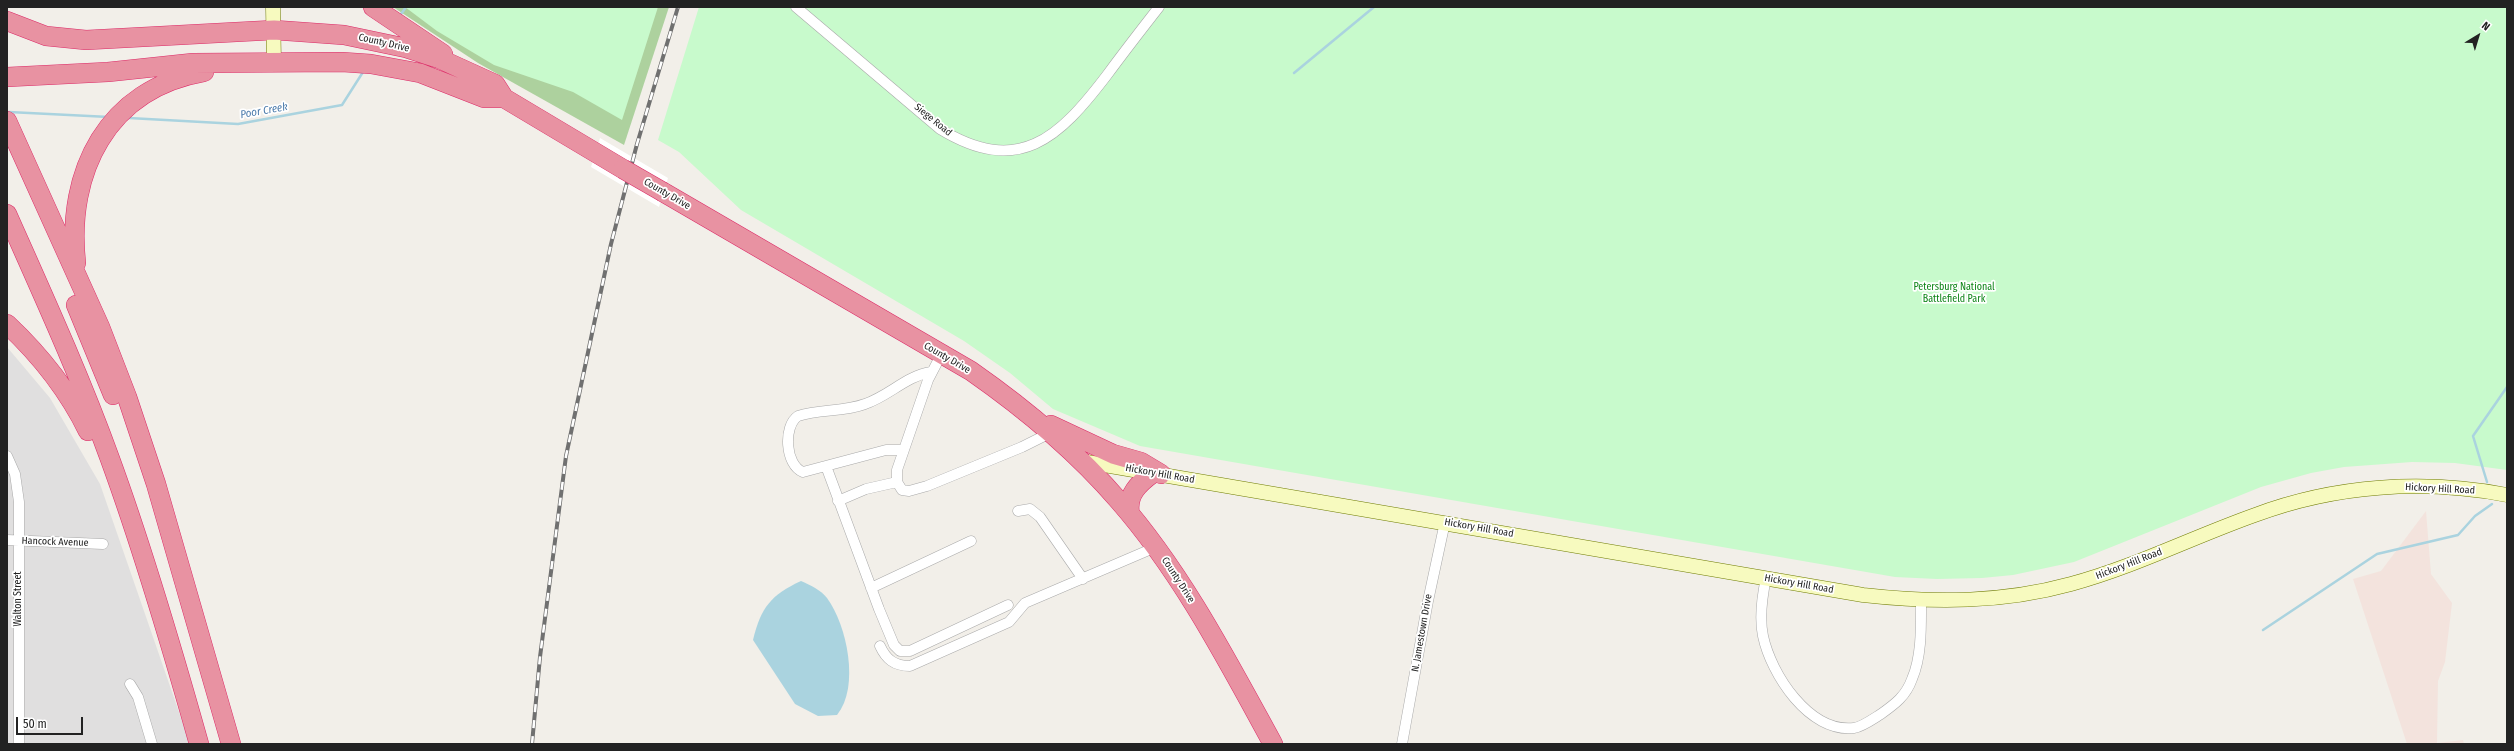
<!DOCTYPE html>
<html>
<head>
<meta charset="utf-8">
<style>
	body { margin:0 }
	#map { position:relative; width:2514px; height:751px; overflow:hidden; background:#f2efe9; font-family:"Fira Sans Condensed",sans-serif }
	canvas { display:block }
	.frame { position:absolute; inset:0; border:8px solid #222; pointer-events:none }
	.north { position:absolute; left:2458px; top:16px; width:40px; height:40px; -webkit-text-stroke:3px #fff; paint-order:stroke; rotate:38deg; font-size:11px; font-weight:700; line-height:16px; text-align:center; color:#222 }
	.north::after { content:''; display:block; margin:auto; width:14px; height:18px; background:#222; clip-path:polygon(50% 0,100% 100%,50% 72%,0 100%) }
	.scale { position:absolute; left:16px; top:717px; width:67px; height:18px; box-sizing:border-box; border:2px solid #222; border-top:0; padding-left:5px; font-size:12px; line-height:14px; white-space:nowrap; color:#222; -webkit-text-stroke:3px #fff; paint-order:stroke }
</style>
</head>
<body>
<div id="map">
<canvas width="2514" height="751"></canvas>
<div class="frame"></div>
<div class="north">N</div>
<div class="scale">50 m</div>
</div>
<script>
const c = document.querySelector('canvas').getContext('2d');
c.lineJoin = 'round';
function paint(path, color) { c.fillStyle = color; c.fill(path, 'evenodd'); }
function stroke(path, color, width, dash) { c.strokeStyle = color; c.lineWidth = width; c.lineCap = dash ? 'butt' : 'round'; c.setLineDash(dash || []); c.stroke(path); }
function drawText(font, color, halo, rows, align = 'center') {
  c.font = font + ' "Fira Sans Condensed",sans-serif'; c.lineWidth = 3.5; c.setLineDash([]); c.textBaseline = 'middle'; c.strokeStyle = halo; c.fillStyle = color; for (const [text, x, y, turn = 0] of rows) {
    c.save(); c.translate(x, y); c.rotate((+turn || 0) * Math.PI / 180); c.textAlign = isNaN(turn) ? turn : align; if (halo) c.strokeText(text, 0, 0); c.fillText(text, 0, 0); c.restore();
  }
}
paint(new Path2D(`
	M7,347l43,51 50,86 90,260h-183z`), '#e0dfdf');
paint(new Path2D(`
	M2426,511l5,63 21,29 -7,59 -7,19 -1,62 26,-3 1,4h-57l-54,-165 28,-8z`), '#f3e3dd');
paint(new Path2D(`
	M393,7h276l-45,138 -146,-82z`), '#add19e');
paint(new Path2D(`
	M405,7h253l-36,113 -49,-28 -79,-27 -57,-34z
	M699,7h1808v463l-52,-7 -43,-1 -68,5 -33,6 -50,14 -187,75 -61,13 -31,3 -45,1 -42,-2 -755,-131 -87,-37 -43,-36 -46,-32 -223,-131 -62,-58 -21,-12z`), '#c8facc');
paint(new Path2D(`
	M801,581c9,4 20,9 26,17 20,27 33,89 10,117l-19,1 -23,-12 -42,-64c8,-33 18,-45 48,-59z`), '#aad3df');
paint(new Path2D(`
	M600,138l68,40 -9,29 -68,-40z`), '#fff');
stroke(new Path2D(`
	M399,17l7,-10
	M1294,73l80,-66
	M9,112l100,5
	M129,118l109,6 104,-19 21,-33
	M2487,482l-14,-46 34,-49
	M2263,630l114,-76 81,-19 17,-19 17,-12`), '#aad3df', 2.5);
const street = new Path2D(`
	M796,7l144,122c79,48 119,9 167,-54 17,-23 34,-45 52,-68
	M941,355l-13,25 -31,90v12l5,8 7,1 18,-5 95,-39 28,-14
	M903,450h-17l-83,22c-18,-7 -20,-46 -5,-56 22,-7 46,-4 67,-12 24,-8 41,-28 66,-32
	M7,456l8,18 4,28v242
	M826,466l53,143 15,36 6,6h10l98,-46
	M838,501l28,-12 31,-7
	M1018,511l12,-2 10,8 43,62
	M7,540l96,4
	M1766,578c-4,19 -7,39 -3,58 8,38 46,97 91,92 8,-1 19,-9 27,-14 14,-10 25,-18 31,-35 10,-23 9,-53 9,-78
	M871,588l100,-47
	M880,646c6,13 14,20 30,20l99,-44 16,-19 131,-56
	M130,684l8,13 14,47
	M1402,744l26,-143 17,-79`);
const secondary = new Path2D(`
	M273,7l1,55
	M1081,461l782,134c71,8 139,8 208,-11 63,-17 122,-47 184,-69 80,-30 168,-36 252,-20`);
const highway = new Path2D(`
	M373,7l70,47
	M7,21l39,15 40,4 188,-10 70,5 62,13 34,11 55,25 9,14 119,71
	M7,77l101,-5 85,-9 149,-1 29,2 49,9 64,25h20
	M7,121l93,206 27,70 29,87 75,260
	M663,192l308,179c53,37 105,80 148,130 63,72 108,159 154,243
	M7,214c36,81 73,162 103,245 34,93 62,189 89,285
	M76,263c-10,-91 31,-174 128,-191
	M76,305l37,90
	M7,324c33,31 61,66 81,107
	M1051,425l62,29 28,8 20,12
	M1130,514c-4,-19 9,-31 23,-41`);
stroke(street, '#a9a9a9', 11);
stroke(secondary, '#707d05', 15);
stroke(highway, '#dc2a67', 20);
stroke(street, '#fff', 10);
stroke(secondary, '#f7fabf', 14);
stroke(highway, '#e892a2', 19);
const rail = new Path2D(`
	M532,744l8,-87 26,-201 45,-212 26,-100 41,-137`);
stroke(rail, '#707070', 4);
stroke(rail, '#fff', 2.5, [8]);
const highwayBridge = new Path2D(`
	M623,169l40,23`);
stroke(highwayBridge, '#dc2a67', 20, []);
stroke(highwayBridge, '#e892a2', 19);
drawText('10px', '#222', '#fff', [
	["County Drive",384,43,13],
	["Siege Road",933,120,39],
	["County Drive",667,194,30],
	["County Drive",947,358,30],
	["Hickory Hill Road",1160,474,10],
	["Hickory Hill Road",2440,489,3],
	["Hickory Hill Road",1479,528,10],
	["Hancock Avenue",55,542,2],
	["Hickory Hill Road",2129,564,-21],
	["County Drive",1178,580,57],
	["Hickory Hill Road",1799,584,10],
	["Walton Street",18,599,-90],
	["N. Jamestown Drive",1422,633,-80]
]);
drawText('10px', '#0c8416', '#fff', [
	["Petersburg National",1954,287],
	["Battlefield Park",1954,299]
]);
drawText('italic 11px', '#4a7aab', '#fff', [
	["Poor Creek",264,111,-10]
]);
</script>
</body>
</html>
